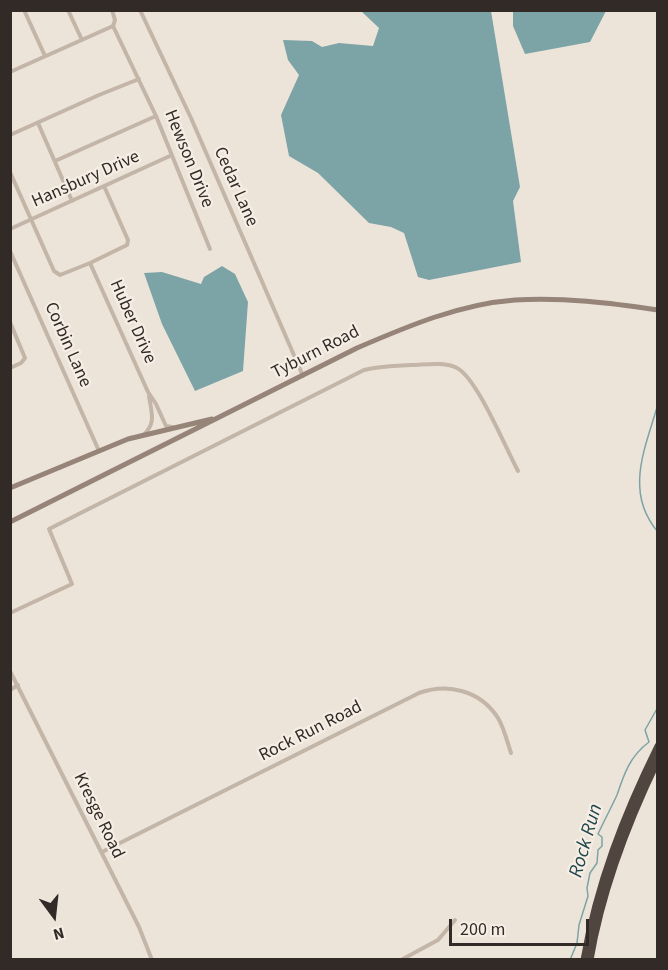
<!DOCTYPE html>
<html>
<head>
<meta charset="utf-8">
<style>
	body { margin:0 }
	#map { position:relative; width:668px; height:970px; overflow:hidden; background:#ede4d9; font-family:"Source Sans 3",sans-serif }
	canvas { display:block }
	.frame { position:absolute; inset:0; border:12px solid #312a26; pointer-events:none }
	.north { position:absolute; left:24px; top:886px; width:60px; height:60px; -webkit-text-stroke:4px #f6eee5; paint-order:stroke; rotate:165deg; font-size:16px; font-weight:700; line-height:24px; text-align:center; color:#312a26 }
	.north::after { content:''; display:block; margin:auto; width:21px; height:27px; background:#312a26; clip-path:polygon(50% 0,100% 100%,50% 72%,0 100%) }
	.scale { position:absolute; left:449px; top:919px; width:140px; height:27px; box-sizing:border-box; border:3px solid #312a26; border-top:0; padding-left:8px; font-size:18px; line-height:21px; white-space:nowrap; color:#312a26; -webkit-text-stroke:4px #f6eee5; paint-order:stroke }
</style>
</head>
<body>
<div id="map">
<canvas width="668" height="970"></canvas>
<div class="frame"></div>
<div class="north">N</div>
<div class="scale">200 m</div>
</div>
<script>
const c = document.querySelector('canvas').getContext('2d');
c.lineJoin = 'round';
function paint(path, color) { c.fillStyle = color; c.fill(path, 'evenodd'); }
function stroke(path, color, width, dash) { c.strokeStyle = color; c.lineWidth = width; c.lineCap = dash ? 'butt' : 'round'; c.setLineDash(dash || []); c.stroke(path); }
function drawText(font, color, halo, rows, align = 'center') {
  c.font = font + ' "Source Sans 3",sans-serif'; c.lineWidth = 4.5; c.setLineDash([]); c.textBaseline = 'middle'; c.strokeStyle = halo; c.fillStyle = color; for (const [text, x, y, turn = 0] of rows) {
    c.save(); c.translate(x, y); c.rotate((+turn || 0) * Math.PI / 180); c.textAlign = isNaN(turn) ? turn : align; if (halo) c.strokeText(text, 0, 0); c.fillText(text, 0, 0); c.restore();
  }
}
paint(new Path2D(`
	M361,11h130l29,176 -7,14 8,61 -92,18 -11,-3 -14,-44 -13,-6 -22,-4 -51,-50 -29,-17 -8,-41 18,-40 -11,-15 -5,-20 29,1 10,6 17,-4 34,3 6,-18z
	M513,11v-1l93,1 -16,31 -65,12 -12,-28z
	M222,266l13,8 13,28 -5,69 -48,20 -33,-67 -18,-51 18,-1 39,12 3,-7z`), '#7ca3a6');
stroke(new Path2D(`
	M658,404c-13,45 -34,88 0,128
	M570,960l7,-17 2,-18 9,-29 -1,-8 3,-15 7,-10 1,-13 4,-4v-9l-4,-3c6,-13 13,-26 19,-39 7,-21 13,-39 32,-53l-4,-12 13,-23`), '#7ca3a6', 1.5);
stroke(new Path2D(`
	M24,10l21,46
	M68,10l14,30
	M112,10l3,10 -2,6 43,90 54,133
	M140,10l51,108 112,258
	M10,72l103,-46
	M38,123l34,78
	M10,135l89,-40 40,-16
	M55,161l101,-45
	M10,172l44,99 6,4 30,-12 37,-18 1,-5 -24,-54
	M10,229l162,-74
	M10,251l89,200
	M90,263l58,129 8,12 10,22 6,1
	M10,322l15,36 -4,5 -11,5
	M143,435c14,-11 8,-24 6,-39
	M10,613l62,-29 -23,-55 315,-159c16,-4 31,-4 47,-5 13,0 33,-4 46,3 20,10 49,81 61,103
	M10,671l129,256 13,33
	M10,690l8,-5
	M102,852l317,-159c29,-10 61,-3 79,25 6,10 9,23 13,35
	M401,960l37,-20 17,-20`), '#c3b5a7', 4);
stroke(new Path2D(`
	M10,488l118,-49 84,-20
	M10,522l347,-174c51,-22 103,-44 158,-48 48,-3 96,3 143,10`), '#968479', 5);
stroke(new Path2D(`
	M584,960c13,-76 40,-145 74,-214
	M590,960c12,-71 37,-136 68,-200`), '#51453f', 7);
drawText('18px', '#312a26', '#f6eee5', [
	["Hewson Drive",188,159,68],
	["Hansbury Drive",86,180,-24],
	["Cedar Lane",235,187,66],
	["Huber Drive",132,322,66],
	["Corbin Lane",67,345,66],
	["Tyburn Road",316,353,-27],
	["Rock Run Road",311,732,-27],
	["Kresge Road",98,816,64]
]);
drawText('italic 20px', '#22484d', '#f6eee5', [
	["Rock Run",587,841,-74]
]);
</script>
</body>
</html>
